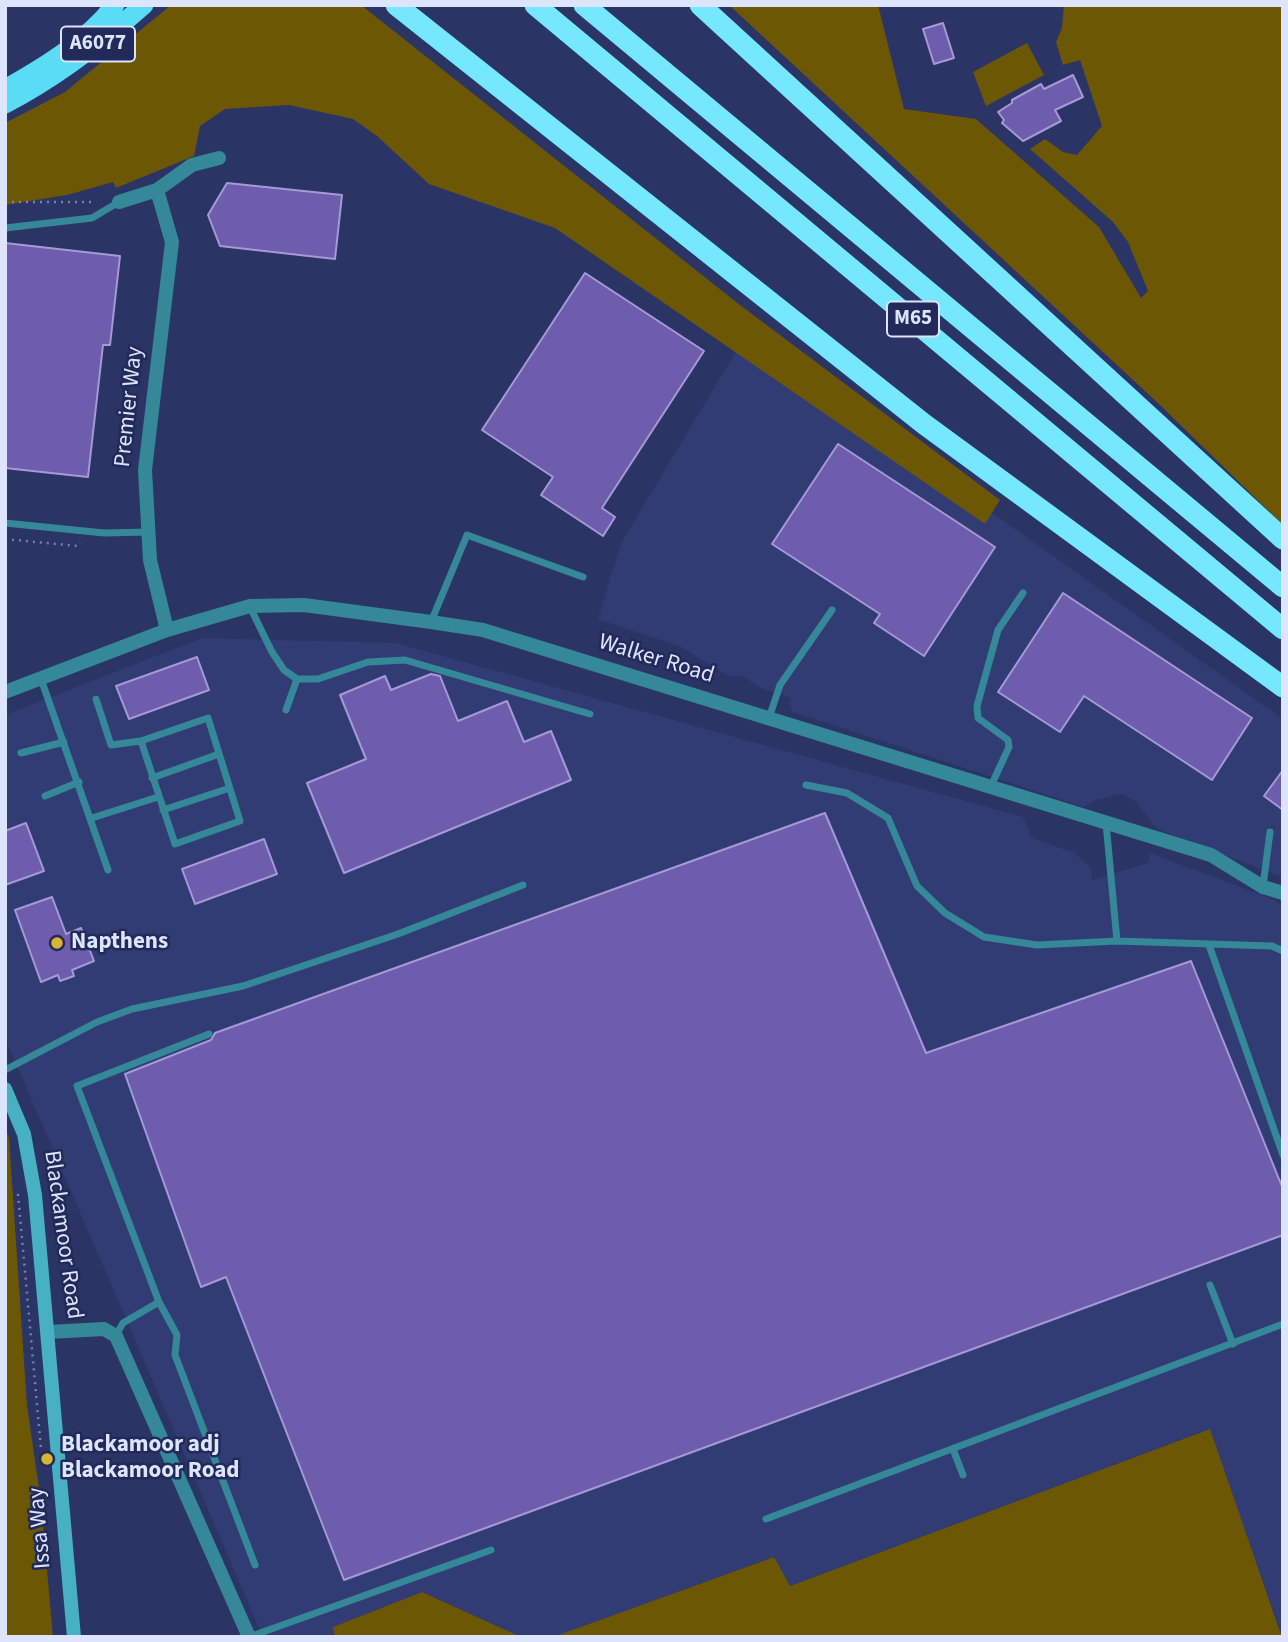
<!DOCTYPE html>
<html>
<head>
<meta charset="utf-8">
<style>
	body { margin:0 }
	#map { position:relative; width:1288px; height:1642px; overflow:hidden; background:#2a3465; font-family:"Source Sans 3",sans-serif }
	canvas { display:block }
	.frame { position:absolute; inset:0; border:7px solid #dde4fd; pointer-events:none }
</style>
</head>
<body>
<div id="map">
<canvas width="1288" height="1642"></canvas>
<div class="frame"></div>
</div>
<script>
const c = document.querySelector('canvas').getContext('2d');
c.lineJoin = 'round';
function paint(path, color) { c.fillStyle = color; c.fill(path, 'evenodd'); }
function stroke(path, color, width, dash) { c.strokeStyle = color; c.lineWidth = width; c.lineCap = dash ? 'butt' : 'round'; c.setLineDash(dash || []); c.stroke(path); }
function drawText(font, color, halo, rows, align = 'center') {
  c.font = font + ' "Source Sans 3",sans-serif'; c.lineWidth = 5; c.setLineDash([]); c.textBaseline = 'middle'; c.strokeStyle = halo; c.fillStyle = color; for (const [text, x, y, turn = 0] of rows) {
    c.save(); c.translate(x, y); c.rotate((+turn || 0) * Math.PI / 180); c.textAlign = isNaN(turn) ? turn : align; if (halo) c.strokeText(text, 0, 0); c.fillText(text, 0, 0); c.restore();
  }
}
paint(new Path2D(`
	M749,330l238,179 296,210v161l-2,-3 -124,-48 -22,-28 -13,-7 -26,6 -12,7 -291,-95 -3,-4 1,-10 -32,-11 -17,-11 -11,1 -52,-31 -81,-27 23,-76z
	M202,638l194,5 627,174 9,21 41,14 18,16 1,12 56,-17 2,-10 125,47 8,6v731l-74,-208 -420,157 -16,-29 -220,80h-32l-99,-45 -89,35 2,10h-72l-258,-599v-323z`), '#313c74');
paint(new Path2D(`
	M361,5l379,300 260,195 -15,24 -430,-296 -126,-44 -52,-48 -24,-17 -64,-14 -64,4 -25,17 -6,30 -78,32 -3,-6 -46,13 -62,10v-82l60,-31 106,-87z
	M729,5h149l26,104 72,10 123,108 42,71 7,-7 -20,-49 -15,-20 -83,-73 15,-10 18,13 14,3 25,-29 -22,-66 -17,5 -7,-23 6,-14 2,-23h219v520l-123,-120z
	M1027,43l17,32 -58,31 -13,-34z
	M5,1127l4,11 18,267 14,97 12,135h-48z
	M1210,1429l72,208h-729l221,-80 16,29z
	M422,1592l99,45h-186l-2,-10z`), '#6c5705');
const building = new Path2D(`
	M943,23l11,35 -20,6 -11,-35z
	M1073,75l10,22 -28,13 6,11 -38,20 -21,-18 2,-3 -6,-8 14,-9v-3l29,-16 3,5z
	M227,183l115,12 -7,64 -115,-13 -12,-31z
	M5,243l115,13 -10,89h-7l-15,132 -83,-9z
	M585,273l119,78 -102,157 13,9 -12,19 -62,-41 12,-18 -71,-47z
	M838,444l157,103 -71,109 -50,-33 6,-9 -108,-70z
	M1063,593l189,125 -40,62 -128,-84 -24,36 -62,-40z
	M197,657l12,33 -80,29 -13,-33z
	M431,674l9,2 18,45 49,-20 17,41 27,-11 20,49 -227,93 -37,-90 59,-24 -26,-64 45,-19 6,14z
	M1283,770v40l-19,-14z
	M825,813l101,240 265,-92 92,228v46l-939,345 -118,-303 -25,10 -76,-213 86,-34 4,-7z
	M26,823l18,48 -39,14v-54z
	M264,839l13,35 -82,30 -13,-35z
	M52,897l14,37 15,-6 13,33 -22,9 2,6 -14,5 -2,-6 -17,7 -26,-72z`);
paint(building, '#6e5cac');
stroke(building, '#a59ad6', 2);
stroke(new Path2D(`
	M5,202h91
	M5,539l72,7 3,-4
	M18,1194l23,255`), '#7982a8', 2.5, [2, 5]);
stroke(new Path2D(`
	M5,228l87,-10 27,-16
	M5,523l99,10 45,-1
	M250,607l22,45 12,18 13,9h21l50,-17 37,-2 185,54
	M431,622l36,-87 116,42
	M41,679l67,191
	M96,699l15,46 30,-4
	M286,710l11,-31
	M208,718l32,103 -65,23 -34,-103z
	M769,718l11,-33 52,-75
	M21,753l43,-11
	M152,778l67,-24
	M806,785l41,8 41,25 29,68 28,27 39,24 53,8 80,-4
	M991,786l18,-39 -1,-7 -30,-22 -1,-12 21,-76 25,-37
	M45,796l34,-14
	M163,810l67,-22
	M92,818l66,-21
	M1106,823l11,118 155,5 11,5
	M1263,886l7,-54
	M1209,945l74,210
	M5,1070l92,-48 35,-13 111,-23 155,-52 125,-49
	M1210,1285l23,59
	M159,1302l18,33 -2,20 80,210
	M116,1335l7,-12 36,-21 -82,-216 132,-52
	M953,1449l10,26
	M766,1519l517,-195
	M249,1637l242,-87`), '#358897', 7);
stroke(new Path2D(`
	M157,190l15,52 -27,228 5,90 17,70
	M119,202l38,-12 35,-25 27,-7
	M5,692l162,-62 83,-24 54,-1 127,17 52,8 728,225 52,32 20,6
	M48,1332l56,-3 12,7 133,301`), '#358897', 14);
stroke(new Path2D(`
	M5,1089l19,45 11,61 39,442`), '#47b0c3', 14);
stroke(new Path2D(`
	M5,89c41,-23 80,-47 110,-84
	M5,104c51,-26 96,-61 139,-99`), '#5adcf4', 19);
stroke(new Path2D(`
	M396,5l528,419 359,263
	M535,5l748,624
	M584,5l699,582
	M700,5l583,534`), '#75e8ff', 21);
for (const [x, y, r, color] of [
	[57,943,7,"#d8b434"],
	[47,1459,7,"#d8b434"]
]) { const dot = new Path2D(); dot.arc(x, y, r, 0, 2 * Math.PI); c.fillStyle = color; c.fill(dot); stroke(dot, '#212a59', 2.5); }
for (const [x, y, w] of [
	[98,44,74],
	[913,319,52]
]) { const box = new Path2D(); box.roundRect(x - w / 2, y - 17.5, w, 35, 5); c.fillStyle = '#212a59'; c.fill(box); stroke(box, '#dde4fd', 2); }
drawText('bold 21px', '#dde4fd', null, [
	["A6077",98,44],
	["M65",913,319]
]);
drawText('23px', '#dde4fd', '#212a59', [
	["Premier Way",130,407,-84],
	["Walker Road",656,660,17],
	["Blackamoor Road",62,1235,82],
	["Issa Way",41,1528,-95]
]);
drawText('bold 23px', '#dde4fd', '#212a59', [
	["Napthens",71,943],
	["Blackamoor adj",61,1446],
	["Blackamoor Road",61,1472]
], 'left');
</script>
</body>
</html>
